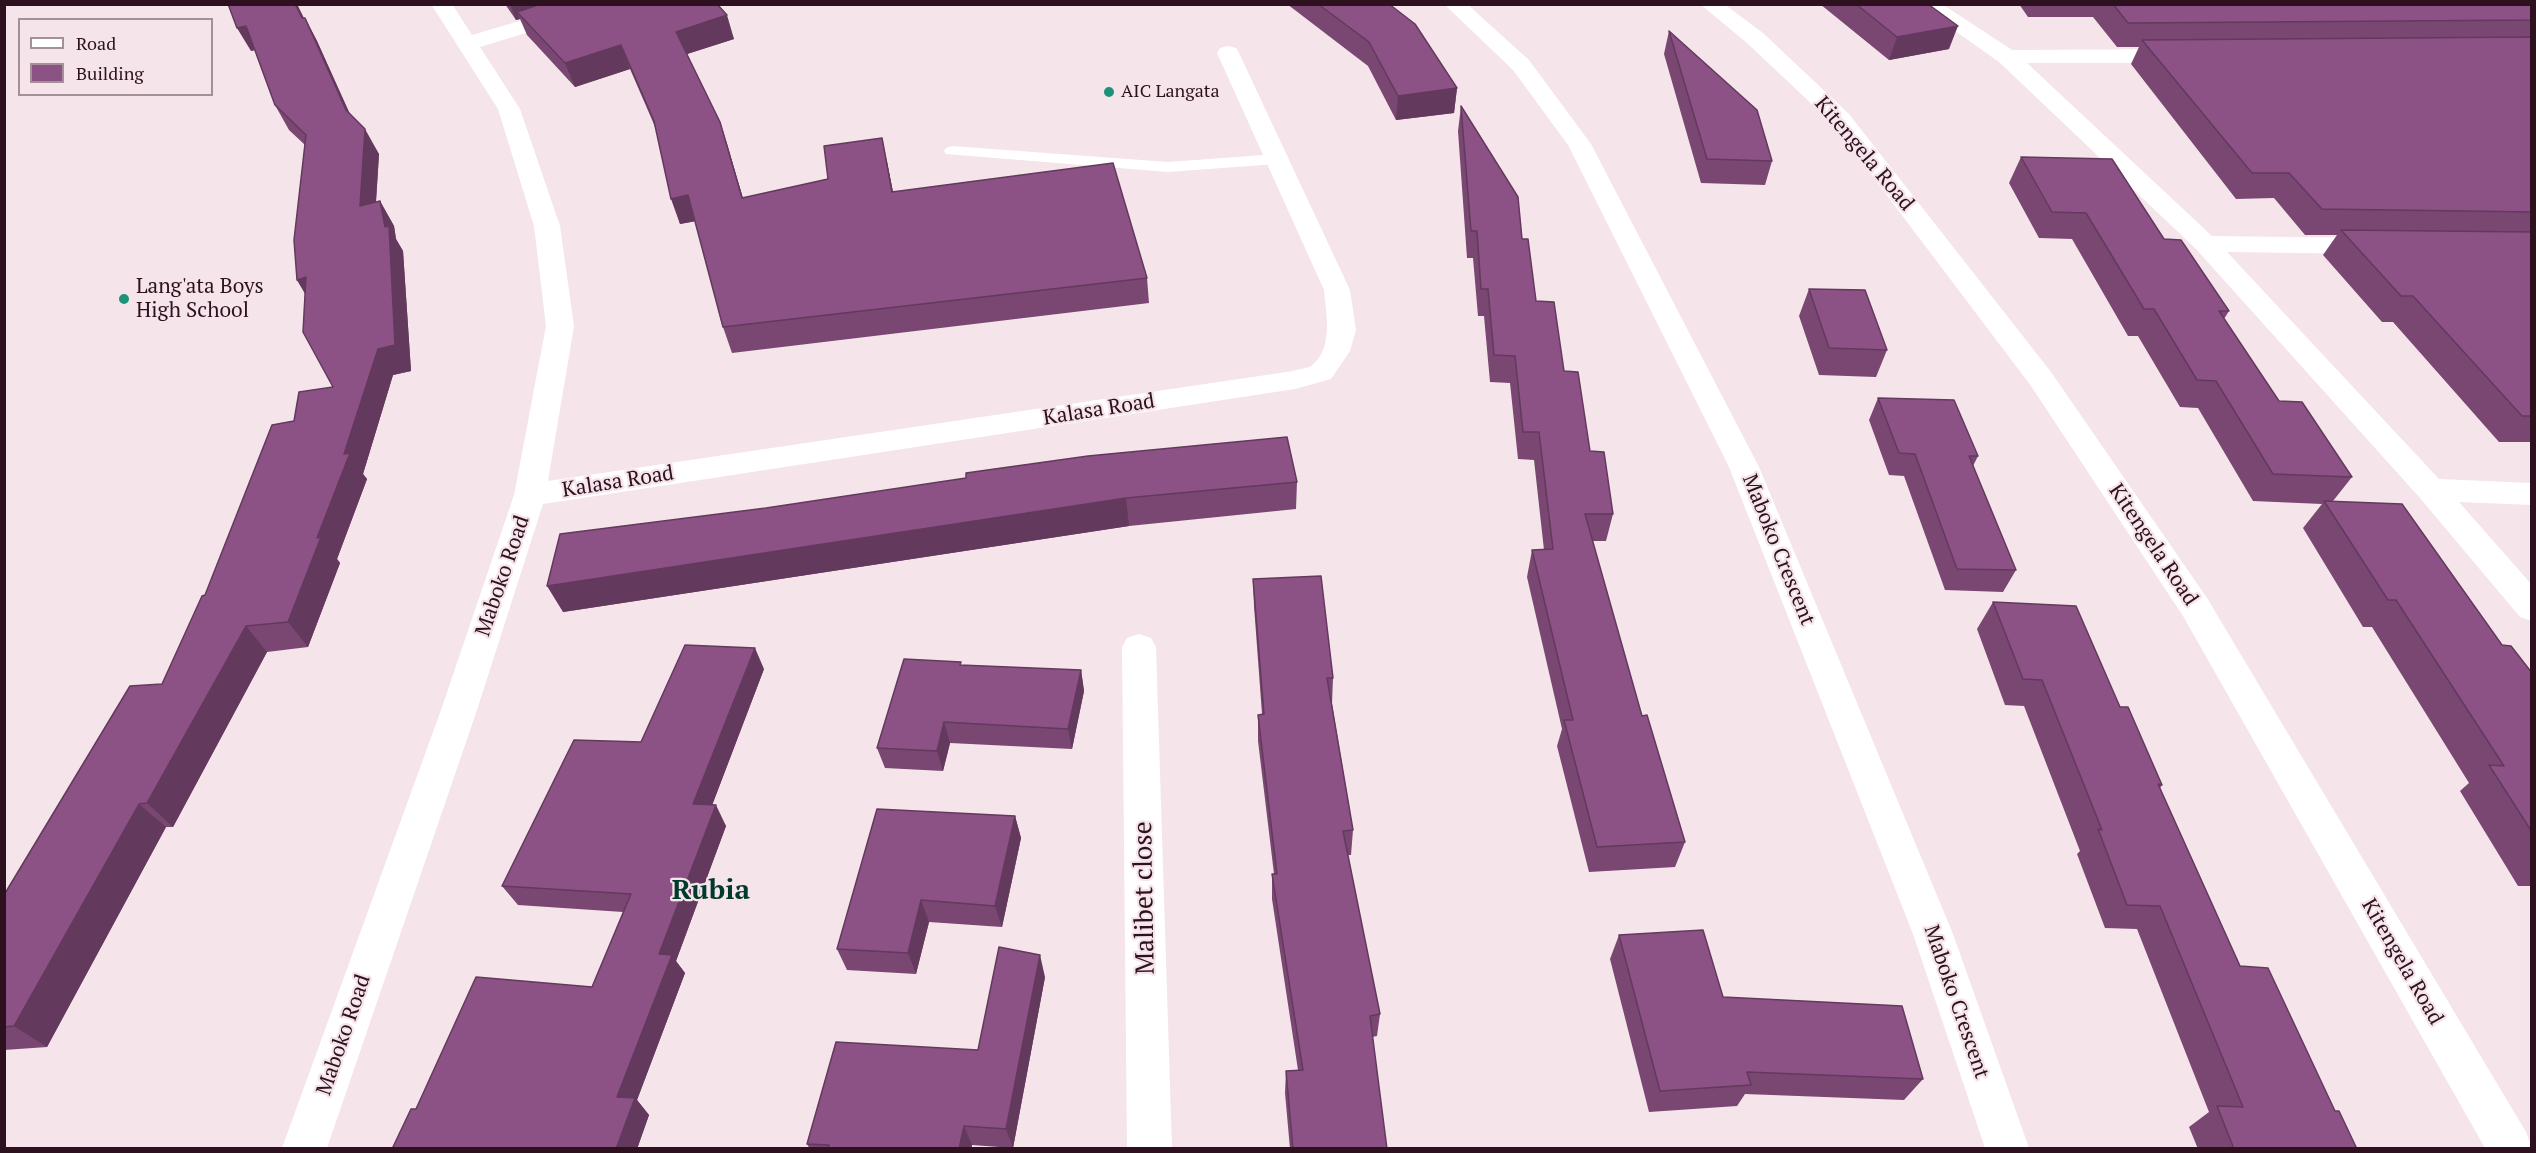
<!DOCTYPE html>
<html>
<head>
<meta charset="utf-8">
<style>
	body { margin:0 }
	#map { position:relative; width:2536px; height:1153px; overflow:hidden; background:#f5e4ea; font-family:"PT Serif",serif }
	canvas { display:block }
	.frame { position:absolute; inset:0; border:6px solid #2e111f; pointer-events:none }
	.legend { position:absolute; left:18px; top:18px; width:195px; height:78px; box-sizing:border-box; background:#f5e4ea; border:2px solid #a59099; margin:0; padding:8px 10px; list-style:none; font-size:18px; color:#2e111f }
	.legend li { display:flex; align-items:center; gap:12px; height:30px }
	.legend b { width:30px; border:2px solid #a59099 }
</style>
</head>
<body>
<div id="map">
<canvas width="2536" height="1153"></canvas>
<div class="frame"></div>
<ul class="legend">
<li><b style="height:8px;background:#fff"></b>Road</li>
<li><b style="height:16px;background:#8d5285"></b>Building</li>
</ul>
</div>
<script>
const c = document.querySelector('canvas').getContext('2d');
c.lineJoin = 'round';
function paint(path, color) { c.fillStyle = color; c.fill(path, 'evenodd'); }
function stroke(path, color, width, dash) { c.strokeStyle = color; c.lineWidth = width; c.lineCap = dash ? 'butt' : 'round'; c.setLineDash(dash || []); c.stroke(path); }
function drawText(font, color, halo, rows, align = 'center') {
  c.font = font + ' "PT Serif",serif'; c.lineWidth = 4.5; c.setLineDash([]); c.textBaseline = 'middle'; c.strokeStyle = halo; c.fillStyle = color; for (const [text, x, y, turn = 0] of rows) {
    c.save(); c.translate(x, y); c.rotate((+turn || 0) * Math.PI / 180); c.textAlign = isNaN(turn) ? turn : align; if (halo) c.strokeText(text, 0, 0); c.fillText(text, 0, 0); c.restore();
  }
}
paint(new Path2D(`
	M952,146l216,16 109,-8 8,5 -8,5 -109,8 -222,-18 -2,-3 2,-3z`), '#fff');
paint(new Path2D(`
	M431,4h21l20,31 105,-31h34l-3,4 -128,39 40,62 40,117 14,100 -26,155 745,-110c5,-2 13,-2 18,-5 23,-17 15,-53 13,-76l-107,-237 3,-5 8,-2 8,2 3,5 111,237 6,40 -6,21 -19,28 -36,10 -752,115 -66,206 -150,438h-45l159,-438 73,-215 32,-169 -12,-100 -36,-117z
	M1444,4h23l62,56 62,84 168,323 194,467 76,214h-44l-72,-214 -184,-467 -161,-322 -55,-75z
	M1700,4h24l39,29 86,81 202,258 156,226 319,534 6,16h-47l-302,-532 -152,-230 -198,-262 -86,-81z
	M1917,4h25l70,46 167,-1 8,2 3,5 -3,5 -8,2h-152l185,173 162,2 9,3 4,5 -4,5 -9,3 -147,-2 212,227 93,4v22l-73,-3 73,83v36l-12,-4 -100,-119 -224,-249 -197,-187z
	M1139,634l12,4 5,9 16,501h-45l-5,-501 5,-9z`), '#fff');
paint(new Path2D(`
	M505,4h212l17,35 -47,15 33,68 23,76 85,-19 59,-17 6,30 254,86 2,25 -417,50 -9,-26 -28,-106 -15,3 -24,-95 -26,-60 -55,18 -48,-52 -7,-16 -4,1z
	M1287,4h102l68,84 -3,25 -58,7 -28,-54z
	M1820,4h111v2l18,43 -60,11z
	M2019,4h513v438h-33l-106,-120h-11l-59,-67 14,-20h-32l-31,-37 -38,1 -105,-135 8,-17h-22l-24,-30h-65z
	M304,18h1l12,23 33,73 29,40 -3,48 4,-1 14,25 2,13 7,12 8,120 -18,4 -30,99 4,5 -30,80 3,4 -32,84 -41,5 -94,175h-7l-119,220 -43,3v-155l158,-211 43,-89 89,-174 39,-34 -28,-93 -8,-14 8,-135 -16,-15 -14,-25 -20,-55 -4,1z
	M1669,31l103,130 -7,24 -64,-2 -37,-129z
	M1461,106l61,133 14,62 28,70 26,80 23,63 -7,27h-14l50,175 43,126 -10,25 -86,5 -32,-126 5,-17 -35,-152 5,-27h12l-10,-90 -16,-1 -8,-76 -20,-1 -6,-66h-6l-5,-58h-6l-9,-127z
	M2021,157l143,82 65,72 -5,8 55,82 73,76 -19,24 169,144 30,28v213h-14l-58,-95 9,-8 -97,-156h-9l-60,-99 19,-24 -69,-3 -55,-93 -18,-1 -42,-71h-10l-56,-97 -33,-1 -30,-55z
	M1809,289l78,61 -11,27 -57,-2 -20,-59z
	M1878,398l100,58 -5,10 43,104 -13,22 -58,-2 -41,-114 -15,-1 -20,-55z
	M1297,482l-1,27 -167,17 -566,86 -3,-78z
	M1253,579l80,99 -1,26 21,126 -2,25h-3l32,159 -3,22 -5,1 15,112h-97l-5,-56 1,-22 12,-1 -26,-171v-25h2l-16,-133v-26l4,-1 -8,-108z
	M1993,602l127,105 42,78 -2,3 80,178 95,145 22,38h-159l-9,-22 20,-15 -72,-183 -32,-1 -28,-74 3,-3 -56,-145 -19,-1 -28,-76z
	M961,665l120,5 3,21 -12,58 -122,-6 -7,28 -58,-3 -8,-20z
	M764,669l-52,136 14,21 -50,135 9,12 -48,127 12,15 -12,34h-245l24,-40 176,-122 31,-75 -105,-7 -16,-19 139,-144z
	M1015,816l6,22 -19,89 -73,-5 -13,52 -69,-4 -10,-21z
	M1619,935l104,62 200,82 -19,21 -159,-6 -8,12 -88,6 -39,-153z
	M1045,977l-32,171 -41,-3 -1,4h-161l-3,-5 171,-94z`), '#794772');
paint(new Path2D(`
	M295,4h2l6,12 11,26z
	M510,4h57l-50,8 3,7 -4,1z
	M727,15l7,24 -50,16 -8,-23z
	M305,18l12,23 42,94 -13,-25z
	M246,26l13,23 -8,2 -14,-23z
	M1958,26l-9,23 -60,11 8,-23z
	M621,45l9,24 -55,18 -10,-24z
	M1457,88l-3,25 -58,7 2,-24z
	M720,122l8,25 22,76 -8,-25z
	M365,129l14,25 -5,77 -14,-25z
	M882,138l5,24 11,55 -6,-25z
	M688,195l9,26 -17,3 -9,-25z
	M380,201l14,25 2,13 7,12 8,120 -18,4 -30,99 4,5 -30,80 3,4 -32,84 -20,-25 29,-84 27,-84 41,-227z
	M306,277l7,28 -16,-25z
	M1126,498l3,28 -566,86 -16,-26z
	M246,626l21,26 -94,175 -26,-24z
	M755,648l9,21 -59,155 -12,-20z
	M1081,670l3,21 -12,58 -4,-20z
	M944,722l6,21 -7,28 -6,-20z
	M139,804l27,23 -119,220 -33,-21z
	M716,805l10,21 -50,135 9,12 -48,127 12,15 -12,34h-21l1,-52 42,-143z
	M1015,816l6,22 -19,89 -7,-21z
	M921,900l8,22 -13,52 -8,-21z
	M1040,955l5,22 -32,171 -7,-19z
	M964,1126l8,19 -1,4h-12z`), '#63395d');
const building = new Path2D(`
	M228,4h67l7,14h3l41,92 19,19 -5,77 20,-5 5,26 4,-1 6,119 -17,4 -34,105 6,-1 -33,85 4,-1 -33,85 -42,4 -99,177 -8,1 -125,222 -10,1v-132l126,-209 32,-2 40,-88 3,-1 67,-170 22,-4 5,-29 34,-5 -30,-55 3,-55 -9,3 -3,-40 12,-105 -31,-30 -29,-79 -9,2z
	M541,4h176l10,11 -51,17 44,90 22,76 86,-19 -4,-33 58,-8 10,54 221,-29 34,115 -424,49 -35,-132 -17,4 -17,-78 -33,-76 -56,18 -48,-51z
	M1318,4h71l26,20 42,64 -59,8 -29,-54z
	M1856,4h72l30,22 -61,11z
	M2113,4h419v16l-404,3z
	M1669,31l88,79 15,51 -65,-2z
	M2532,37v175l-210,-3 -33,-36h-37l-110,-133z
	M1461,106l57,91 4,42h6l8,62 18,1 10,69 14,1 12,79 14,1 9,62h-28l57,202 5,-1 38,127 -88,5 -33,-127h9l-41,-170 21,-1 -14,-117h-16l-8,-76 -21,-1 -6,-66h-7l-4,-58h-6z
	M2021,157l91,2 52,80 17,1 48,71h-10l60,90 23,1 50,75 -79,-3 -57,-93 -19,-1 -43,-71h-10l-58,-96 -34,-1z
	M2341,230l191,2v184h-10l-109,-120h-12z
	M1809,289l56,1 22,60 -58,-2z
	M1878,398l76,2 24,56h-9l47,114 -59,-1 -42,-115 -16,-1z
	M1287,437l10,45 -171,16 -579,88 13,-52 206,-26 200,-30v-5l122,-17z
	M2324,501l78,3 100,141 9,1 21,27v159l-43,-67 15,1 -108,-166h-8z
	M1321,576l12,102h-6l26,152 -10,1 37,183 -10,2 17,133h-94l-7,-78 17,-1 -31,-196h5l-19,-159 6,-1 -11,-135z
	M1993,602l83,4 44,101h8l34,78 -4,-1 82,182 28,2 67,143h4l18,38h-123l-17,-43 26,1 -83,-201 -33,-1 -29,-76 4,1 -60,-150 -19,-1z
	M685,645l70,3 -62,156 23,1 -57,149 13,1 -55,142 18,1 -19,51h-224l19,-40h5l60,-132 116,10 39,-93 -129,-8 72,-146 67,2z
	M904,659l57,3 -1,3 121,5 -13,59 -124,-7 -7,29 -60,-3z
	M877,809l138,7 -20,90 -74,-6 -13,53 -71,-4z
	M1703,930l20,67 179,9 21,73 -176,-7 4,13 -91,6 -41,-156z
	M999,947l41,8 -34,174 -42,-3 -5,23h-131l1,-4 -22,-1 29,-102 142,8z`);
paint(building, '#8d5285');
stroke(building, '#63395d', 1.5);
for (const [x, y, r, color] of [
	[1109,92,6,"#1c9378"],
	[124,299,6,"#1c9378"]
]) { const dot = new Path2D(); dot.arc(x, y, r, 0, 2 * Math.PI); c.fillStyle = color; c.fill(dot); stroke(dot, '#f5e4ea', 2); }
drawText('18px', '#2e111f', '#f5e4ea', [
	["AIC Langata",1121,92]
], 'left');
drawText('21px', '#2e111f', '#f5e4ea', [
	["Kitengela Road",1864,154,50],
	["Kalasa Road",1099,410,-9],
	["Kalasa Road",618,482,-9],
	["Kitengela Road",2153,545,56],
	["Maboko Crescent",1778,550,68],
	["Maboko Road",503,576,-71],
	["Kitengela Road",2402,962,60],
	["Maboko Crescent",1956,1002,71],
	["Maboko Road",344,1035,-71]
]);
drawText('21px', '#2e111f', '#f5e4ea', [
	["Lang'ata Boys",136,287],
	["High School",136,311]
], 'left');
drawText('26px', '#2e111f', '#f5e4ea', [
	["Malibet close",1145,898,-91]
]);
drawText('bold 28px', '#003a2d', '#f5e4ea', [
	["Rubia",711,891]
]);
</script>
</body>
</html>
